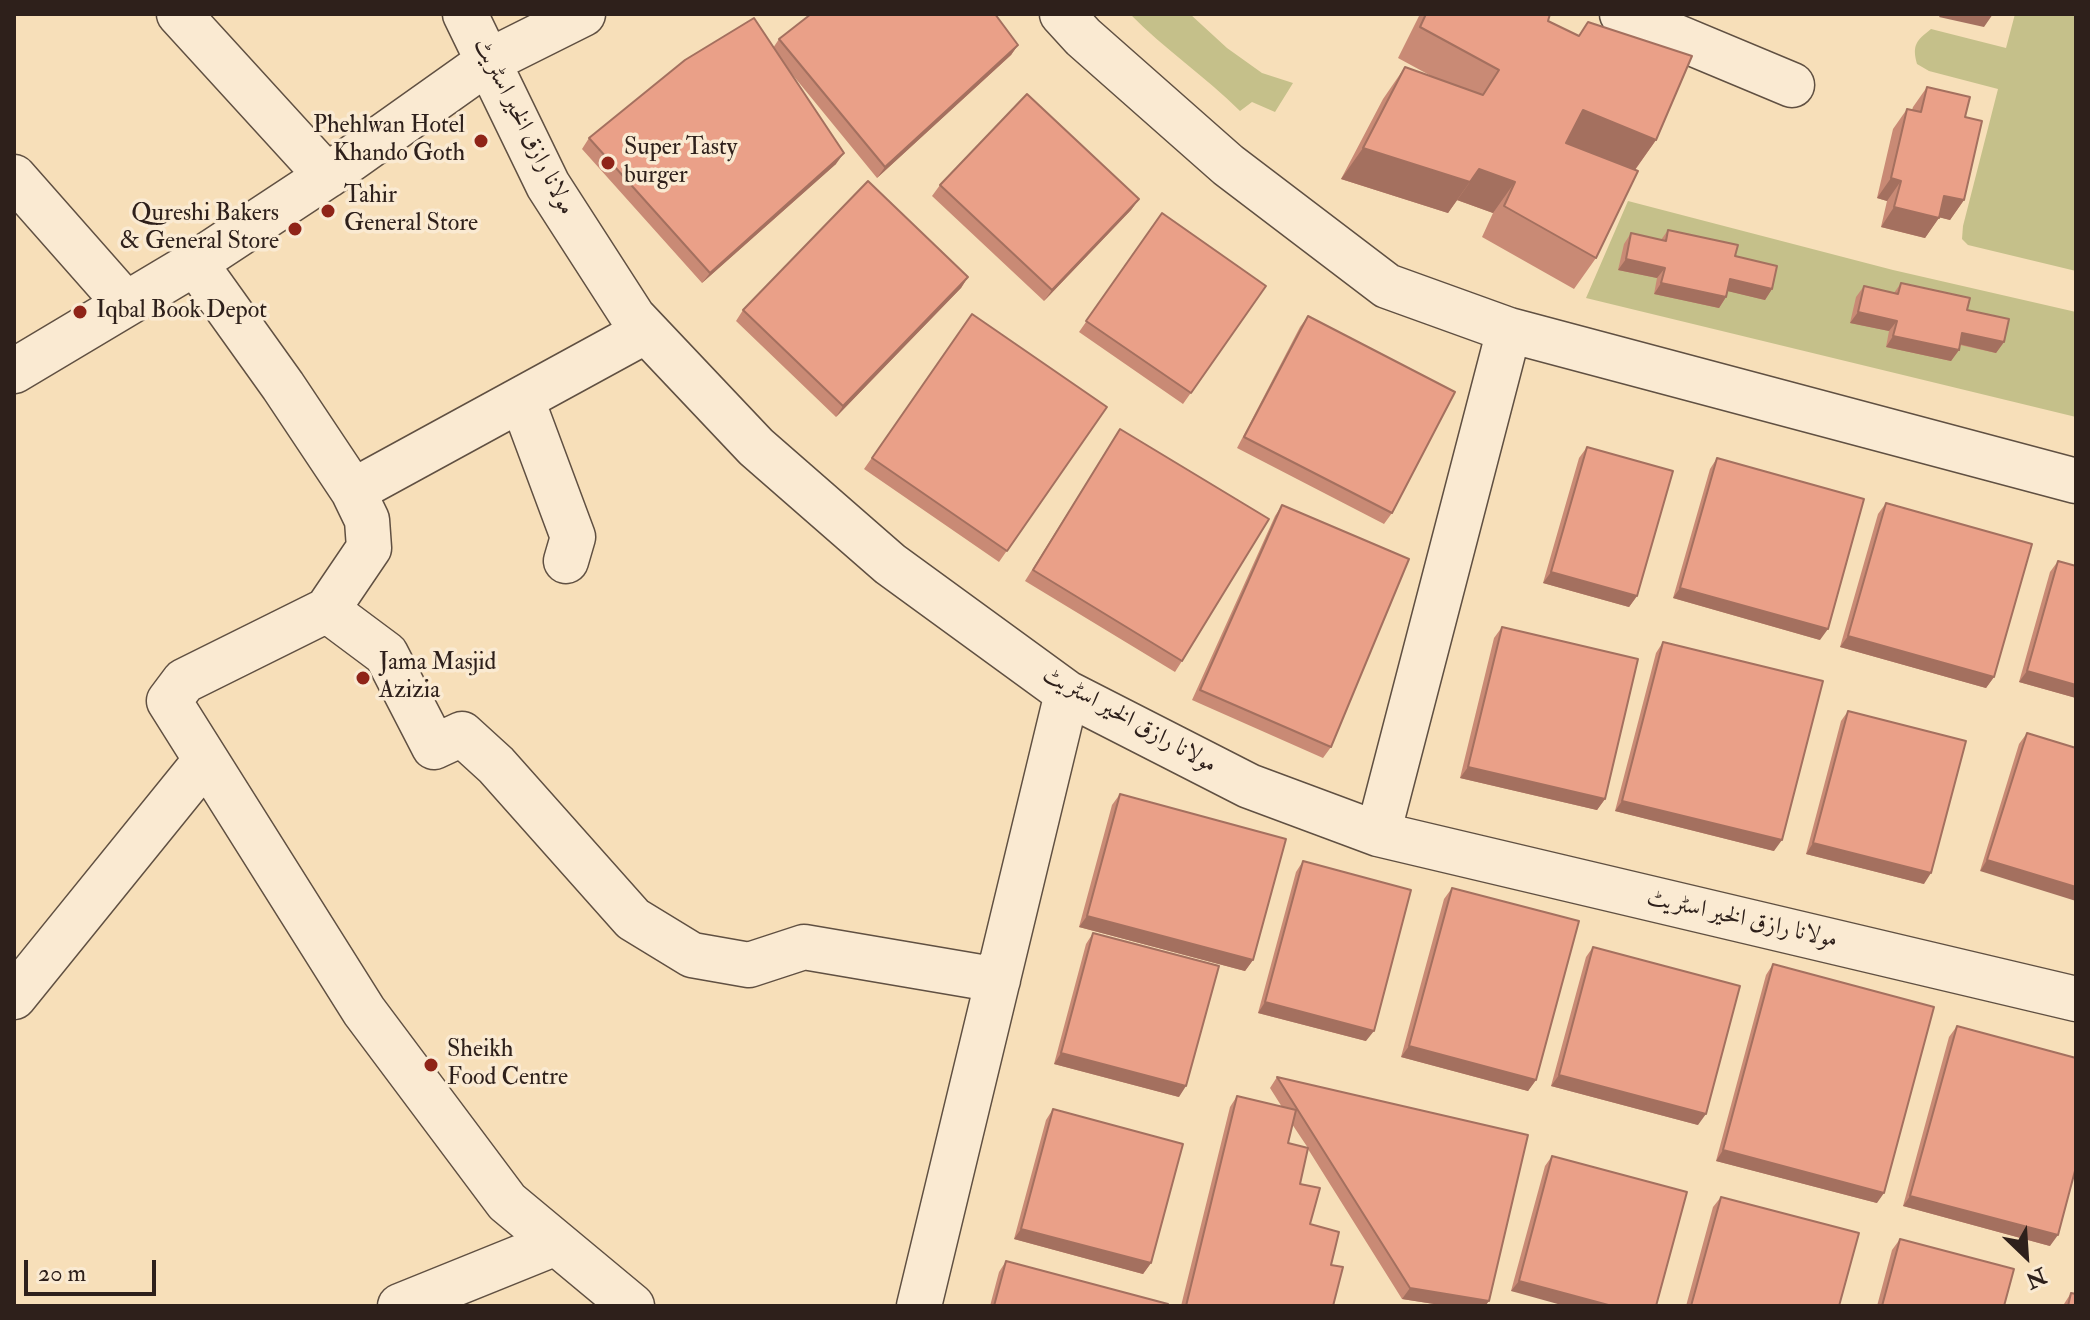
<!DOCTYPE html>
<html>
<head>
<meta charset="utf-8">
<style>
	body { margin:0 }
	#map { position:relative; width:2090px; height:1320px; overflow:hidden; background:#f7dfb9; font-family:"IM FELL Double Pica",serif }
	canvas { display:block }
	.frame { position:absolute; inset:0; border:16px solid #2e201b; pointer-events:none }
	.north { position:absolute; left:1986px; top:1216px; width:80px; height:80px; -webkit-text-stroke:6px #faead2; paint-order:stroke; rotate:155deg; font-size:22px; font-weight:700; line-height:32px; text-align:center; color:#2e201b }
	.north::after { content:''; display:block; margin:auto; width:28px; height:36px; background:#2e201b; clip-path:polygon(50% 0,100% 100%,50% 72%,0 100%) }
	.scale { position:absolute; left:24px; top:1260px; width:132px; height:36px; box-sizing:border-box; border:4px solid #2e201b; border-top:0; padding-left:10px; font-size:24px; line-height:28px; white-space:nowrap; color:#2e201b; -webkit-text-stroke:6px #faead2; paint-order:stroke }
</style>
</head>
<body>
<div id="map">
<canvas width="2090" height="1320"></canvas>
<div class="frame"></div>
<div class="north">N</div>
<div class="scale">20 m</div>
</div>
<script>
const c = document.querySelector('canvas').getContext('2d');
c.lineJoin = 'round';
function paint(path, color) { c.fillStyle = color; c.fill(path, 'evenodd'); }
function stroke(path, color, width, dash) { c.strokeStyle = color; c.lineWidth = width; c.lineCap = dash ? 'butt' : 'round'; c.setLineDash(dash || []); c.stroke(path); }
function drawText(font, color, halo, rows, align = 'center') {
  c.font = font + ' "IM FELL Double Pica",Amiri,serif'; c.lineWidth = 7; c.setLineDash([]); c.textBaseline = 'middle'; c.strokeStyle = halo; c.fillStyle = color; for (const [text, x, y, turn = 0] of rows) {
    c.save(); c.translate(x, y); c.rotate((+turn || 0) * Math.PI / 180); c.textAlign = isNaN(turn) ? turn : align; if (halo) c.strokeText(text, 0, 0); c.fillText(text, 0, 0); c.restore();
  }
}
paint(new Path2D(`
	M1130,14h60l37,34 35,25 31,10 -18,29 -23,-10 -12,9c-35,-35 -76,-62 -110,-97z
	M2015,14h61v257l-108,-26 -6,-6 1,-13 35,-137 -69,-18 -12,-7c-5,-19 -1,-23 14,-35l75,19z
	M1628,201l265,69 183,42v105l-490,-119z`), '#c5c08a');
const minor = new Path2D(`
	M179,14l148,162
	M465,14l83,171 85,132 123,130 134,117 177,129 182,93 129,48 698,165
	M1062,14l21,23 145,128 159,121 122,44 567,151
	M1622,14l170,71
	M14,177l112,127
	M195,263l88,123 70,105 14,29 2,28 -42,62 -143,71 -15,20 195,310 143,191 125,104
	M14,371l181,-108 132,-87 162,-115 94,-47
	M522,400l51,137 -7,24
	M353,491l293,-160
	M327,610l59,44 48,93 28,-13 34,31 137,154 59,36 57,10 55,-18 194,33
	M1378,834l131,-504
	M14,997l191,-236
	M400,1306l156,-63
	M919,1306l148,-613`);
stroke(minor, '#605042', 47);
stroke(minor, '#faead2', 44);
paint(new Path2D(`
	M1420,14h130l-2,7 108,119 -21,30 -39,88 -22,31 -92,-52 11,-24 -36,-13 -9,13 -107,-34 42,-80 22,-32 28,10 -35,-19z
	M779,39l239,6 -7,10 -134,123 -90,-110 49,96 -134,119 -120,-134 7,-11 184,-90z
	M1927,87l38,30 -1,83 -14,20 -11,-3 -14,21 -44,-11 6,-26 -10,-3 16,-69 14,-20 5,1 1,-3z
	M940,185l199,14 -8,11 -87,91 -112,-105z
	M1162,213l104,73 -83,118 -104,-72z
	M1668,230l67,26 37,33 -7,11 -37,-9 -2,6 -7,11 -65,-14 3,-16 -39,-8 6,-26 7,-11 30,7z
	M968,277l-7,11 -125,129 -100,-96 7,-11z
	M1901,283l66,27 37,32 -8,11 -36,-8 -1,5 -8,11 -65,-14 3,-16 -39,-8 6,-26 8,-11 30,7z
	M972,314l135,93 -108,155 -135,-93z
	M1308,316l84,197 -8,11 -147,-76 63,-121z
	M1120,429l62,232 -7,11 -150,-91z
	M1587,447l50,149 -8,11 -86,-24 36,-125z
	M1717,458l103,182 -147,-42 37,-129z
	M1886,503l108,174 -8,11 -146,-41 38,-133z
	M1282,505l49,242 -8,11 -131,-58 83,-184z
	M2058,561l18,5v132l-57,-16 31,-110z
	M1502,627l103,172 -8,11 -137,-32 34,-140z
	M1663,642l111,209 -159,-40 41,-158z
	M1848,711l76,173 -118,-30 35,-133z
	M2027,733l49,15 -96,123 39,-127z
	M1120,794l133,166 -8,11 -166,-44 33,-122z
	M1303,861l63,180 -108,-28 38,-141z
	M1452,888l84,192 -8,11 -127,-34 43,-158z
	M1093,933l86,164 -125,-33 32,-120z
	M1593,947l105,178 -147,-39 35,-129z
	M1773,964l104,239 -161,-42 50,-186z
	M1957,1026l93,220 -147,-40 46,-169z
	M1277,1077l212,224 -4,5h-38l-45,-7 -94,-150 -8,35 10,40 21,41 2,41h-152l49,-199 7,-11 45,11 -12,-19zM1292,1124l16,24 -20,-5z
	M1053,1109l98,154 -8,11 -129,-35 32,-119z
	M1552,1156l104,150 -145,-15 34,-125z
	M1721,1197l118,109h-153l27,-99z
	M1900,1239l104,67h-127l15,-56z
	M1006,1261l162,45h-178l9,-34z
	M2071,1293l5,13h-13l1,-2z`), '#c98a75');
paint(new Path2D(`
	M1941,14h52l-9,13 -45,-10z
	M1018,45l-7,10 -134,123 8,-11z
	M1583,110l73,30 -22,31 -73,-30z
	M1363,148l107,34 -22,31 -107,-34z
	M844,153l-8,11 -134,119 8,-10z
	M1479,169l36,13 -22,31 -36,-13z
	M1891,178l10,3 -14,20 -10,-3z
	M1944,196l20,4 -14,20 -20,-5z
	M1139,199l-8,11 -87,91 8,-11z
	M1894,207l45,11 -14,20 -44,-11z
	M1626,259l39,9 -8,10 -39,-8z
	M968,277l-7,11 -125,129 7,-11z
	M1730,279l42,10 -7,11 -42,-10z
	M1661,283l65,14 -7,11 -65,-14z
	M1858,312l39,9 -8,10 -39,-8z
	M1962,333l42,9 -8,11 -41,-10z
	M1893,336l66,14 -8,11 -65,-14z
	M1551,572l86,24 -8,11 -86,-24z
	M1680,588l148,41 -8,11 -147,-42z
	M1848,636l146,41 -8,11 -146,-41z
	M2027,671l49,14v13l-57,-16z
	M1468,767l137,32 -8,11 -137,-32z
	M1622,801l160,39 -8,11 -159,-40z
	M1813,843l118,30 -7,11 -118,-30z
	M1987,860l89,27v14l-96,-30z
	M1087,916l166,44 -8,11 -166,-44z
	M1265,1002l109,29 -8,10 -108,-28z
	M1409,1046l127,34 -8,11 -127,-34z
	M1061,1053l125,33 -7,11 -125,-33z
	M1559,1075l147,39 -8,11 -147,-39z
	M1723,1150l161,43 -7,10 -161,-42z
	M1910,1196l148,39 -8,11 -147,-40z
	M1021,1229l130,34 -8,11 -129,-35z
	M1519,1281l93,25h-47l-54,-15z
	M1410,1288l79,13 -4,5h-38l-45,-7z`), '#a4705f');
const building = new Path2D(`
	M811,14h184l23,31 -133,122 -106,-128z
	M1426,14h124l-2,7 31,15 9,-14 104,34 -36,84 -73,-30 -17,33 72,28 -42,87 -92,-52 11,-24 -36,-13 -9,13 -107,-34 42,-81 78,28 16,-25 -79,-43z
	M754,18l90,135 -134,120 -121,-135 96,-78z
	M1927,87l43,10 -5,20 17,4 -18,79 -20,-4 -5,22 -45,-11 7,-26 -10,-3 16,-69 14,3z
	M1027,94l112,105 -87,91 -112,-105z
	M868,181l100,96 -125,129 -100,-96z
	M1162,213l104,73 -75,107 -105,-72z
	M1668,230l70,15 -3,11 42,10 -5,23 -42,-10 -4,18 -65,-14 4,-15 -39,-9 5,-26 35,8z
	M1901,283l69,15 -3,12 42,9 -5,23 -42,-9 -3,17 -66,-14 4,-15 -39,-9 6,-26 34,8z
	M972,314l135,93 -100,144 -135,-93z
	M1308,316l147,76 -63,121 -148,-76z
	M1120,429l149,90 -87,142 -149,-91z
	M1587,447l86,24 -36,125 -86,-24z
	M1717,458l147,41 -36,130 -148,-41z
	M1886,503l146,41 -38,133 -146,-41z
	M1282,505l127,54 -78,188 -131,-57z
	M2058,561l18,5v119l-49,-14z
	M1502,627l136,32 -33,140 -137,-32z
	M1663,642l160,39 -41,159 -160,-39z
	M1848,711l118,30 -35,132 -118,-30z
	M2027,733l49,15v139l-89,-27z
	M1120,794l166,45 -33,121 -166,-44z
	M1303,861l108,29 -37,141 -109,-29z
	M1452,888l127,33 -43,159 -127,-34z
	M1093,933l126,33 -33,120 -125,-33z
	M1593,947l147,39 -34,128 -147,-39z
	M1773,964l161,43 -50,186 -161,-43z
	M1957,1026l119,32v109l-18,68 -148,-39z
	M1277,1077l251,58 -39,166 -79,-13z
	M1237,1096l59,14 -8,33 20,5 -8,36 20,4 -10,36 29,8 -8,33 12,2 -10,39h-147z
	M1053,1109l130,35 -32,119 -130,-34z
	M1552,1156l135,36 -31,114h-44l-93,-25z
	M1721,1197l138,36 -20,73h-148z
	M1900,1239l114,30 -10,37h-122z
	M1006,1261l162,43v2h-174z
	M2071,1293l5,1v12h-8z`);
paint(building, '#eaa088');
stroke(building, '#a4705f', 2);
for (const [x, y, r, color] of [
	[481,141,8,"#8f2418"],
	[608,163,8,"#8f2418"],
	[328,211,8,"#8f2418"],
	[295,229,8,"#8f2418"],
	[80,312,8,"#8f2418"],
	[363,678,8,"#8f2418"],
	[431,1065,8,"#8f2418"]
]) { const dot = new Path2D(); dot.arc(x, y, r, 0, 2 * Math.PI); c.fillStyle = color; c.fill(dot); stroke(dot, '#faead2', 3); }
drawText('24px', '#2e201b', '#faead2', [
	["Phehlwan Hotel",465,127,"right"],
	["Khando Goth",465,155,"right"],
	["Super Tasty",624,149],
	["burger",624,177],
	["Tahir",344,197],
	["General Store",344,225],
	["Qureshi Bakers",279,215,"right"],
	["& General Store",279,243,"right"],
	["Iqbal Book Depot",96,312],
	["Jama Masjid",379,664],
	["Azizia",379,692],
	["Sheikh",447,1051],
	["Food Centre",447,1079]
], 'left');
drawText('24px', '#2e201b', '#faead2', [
	["مولانا رازق الخیر اسٹریٹ",523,127,63],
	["مولانا رازق الخیر اسٹریٹ",1129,721,29],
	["مولانا رازق الخیر اسٹریٹ",1742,920,13]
]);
</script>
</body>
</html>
